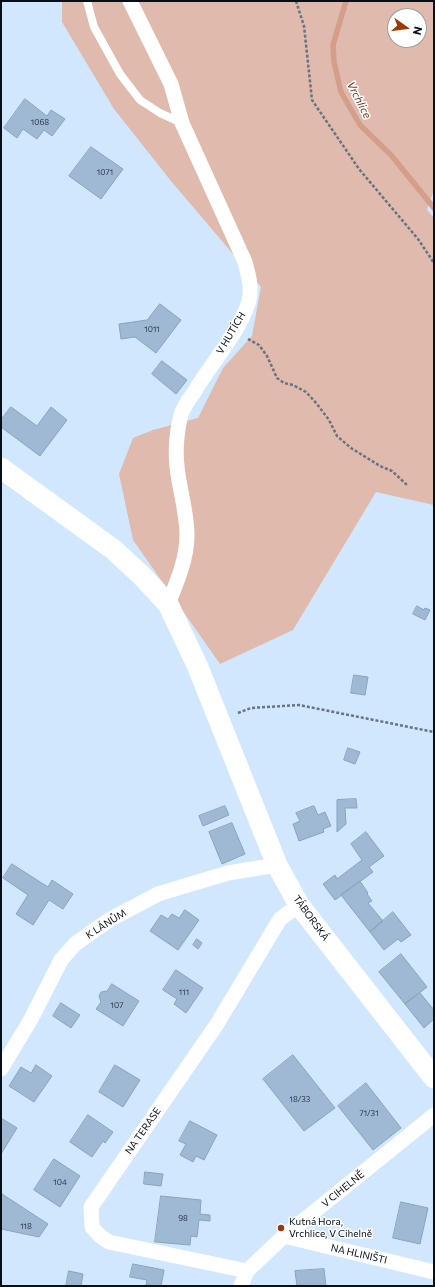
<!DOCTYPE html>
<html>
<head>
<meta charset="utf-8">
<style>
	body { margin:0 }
	#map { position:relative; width:435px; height:1287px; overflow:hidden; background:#d1e7fe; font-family:Commissioner,sans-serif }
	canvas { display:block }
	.frame { position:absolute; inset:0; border:2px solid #060e18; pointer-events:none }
	.north { position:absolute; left:387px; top:8px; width:40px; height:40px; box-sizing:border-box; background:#fff; border:1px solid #9b9fa3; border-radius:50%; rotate:104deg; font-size:11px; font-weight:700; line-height:16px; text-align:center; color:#060e18 }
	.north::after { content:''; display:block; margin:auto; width:14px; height:18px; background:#9d3906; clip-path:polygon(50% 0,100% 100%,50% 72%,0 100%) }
</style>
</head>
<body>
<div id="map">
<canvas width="435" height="1287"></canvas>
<div class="frame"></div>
<div class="north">N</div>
</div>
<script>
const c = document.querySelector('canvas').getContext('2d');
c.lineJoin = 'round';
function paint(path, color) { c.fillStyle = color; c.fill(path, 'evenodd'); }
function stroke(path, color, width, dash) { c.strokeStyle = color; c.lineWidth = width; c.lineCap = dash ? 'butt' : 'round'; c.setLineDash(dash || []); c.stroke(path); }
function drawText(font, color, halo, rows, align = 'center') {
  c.font = font + ' Commissioner,sans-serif'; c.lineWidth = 3; c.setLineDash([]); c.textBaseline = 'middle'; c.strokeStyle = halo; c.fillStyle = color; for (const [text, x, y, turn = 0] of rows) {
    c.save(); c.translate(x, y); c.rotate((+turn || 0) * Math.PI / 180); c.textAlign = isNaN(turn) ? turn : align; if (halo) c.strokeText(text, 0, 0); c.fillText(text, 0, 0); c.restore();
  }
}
paint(new Path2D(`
	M62,1h372v189l-7,20 7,8v287l-58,-13 -83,138 -73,34 -87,-124 -14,-66 14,-36 20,-8 45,-12 25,-50 29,-32 9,-49 -90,-106 -57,-72 -52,-87zM395,16h24v24h-24z`), '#dfbaad');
stroke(new Path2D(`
	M346,1l-13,44 1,17 7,30 19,33 31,30 43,53`), '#d49e8a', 5.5);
const building = new Path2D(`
	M25,99l22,17 4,-6 14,9 -13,17 -8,-6 -7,9 -14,-10 -6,9 -13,-10z
	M91,147l32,22 -22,30 -32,-23z
	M160,304l21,16 -25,33 -21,-16 -14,2 -2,-15 28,-4z
	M162,361l25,19 -11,14 -24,-20z
	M11,407l26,19 14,-19 16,13 -27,36 -39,-29v-7z
	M417,606l7,4 1,-2 5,2 -5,10 -12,-6z
	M354,675l14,2 -3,18 -14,-2z
	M348,748l12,4 -5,12 -11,-4z
	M356,799l1,9h-12l1,16 -9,8v-32z
	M225,806l4,9 -26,11 -4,-10z
	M314,806l4,9 7,-3 6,14 -8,3 1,3 -25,9 -6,-17 7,-3 -4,-8z
	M232,823l13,31 -23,10 -13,-32z
	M366,832l18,24 -15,11 4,5 -38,28 -12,-16 12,-9 2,4 25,-19 -11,-16z
	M12,864l36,23 4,-7 21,14 -10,15 -14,-9 -16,25 -17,-11 12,-19 -25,-17z
	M360,881l8,12 -1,1 5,7 -4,2 15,18 -13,11 -29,-37z
	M185,910l14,10 -21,30 -28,-19 11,-16 7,4 4,-5 7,4z
	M393,912l18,23 -10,7 -3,-3 -14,11 -14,-18z
	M197,939l5,4 -4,6 -5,-4z
	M401,954l26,33 -22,17 -26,-32z
	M176,970l27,18 -17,25 -12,-9 3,-5 -14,-9z
	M112,984l27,17 -16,25 -27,-17 5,-7 -2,-6 2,-4 6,-1z
	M420,993l14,17v9l-10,9 -19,-24z
	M61,1003l19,12 -9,13 -18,-12z
	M293,1055l42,53 -31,23 -41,-52z
	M36,1065l16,11 -18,26 -25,-16 12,-19 10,6z
	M115,1065l25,15 -17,27 -24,-15z
	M366,1083l35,45 -28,22 -35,-44z
	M88,1115l25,17 -8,11 -2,-2 -11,16 -22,-15z
	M1,1118l16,10 -16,26z
	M190,1121l27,14 -13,25 -8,-4 -3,6 -13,-7 6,-11 -7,-3z
	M54,1159l26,17 -20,31 -26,-17z
	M145,1172l18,2 -2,12 -17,-2z
	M2,1194l46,30 -9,13 -38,-8v-33z
	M161,1196l40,4 -1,14 10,1v6l-11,-1 -2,17 -6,-1 -1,9 -35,-3z
	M401,1202l27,6 -8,36 -27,-6z
	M133,1264l31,6 -3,16 -15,-1 1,-5 -17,-3z
	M324,1269l2,17h-29l-2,-15z
	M69,1271l14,3 -2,12h-15z`);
paint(building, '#9fb9d5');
stroke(building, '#89a3be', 1);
stroke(new Path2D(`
	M296,1l8,25 8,74 47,69 59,70 16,24
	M248,339l11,6 8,11 10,22 7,5 9,2 13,7 11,12 12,16 8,16 14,12 29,18 12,5 15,14
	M238,713l13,-5 48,-3 135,27`), '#657383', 2.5, [3, 2]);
stroke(new Path2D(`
	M87,1l7,26 26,47 20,26 20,13 22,10`), '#fff', 8);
stroke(new Path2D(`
	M130,1l41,83 11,39 63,139c3,11 6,21 5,33 -3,27 -39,69 -54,94 -4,7 -11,15 -14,23 -5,15 -7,39 -5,54 2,23 10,45 10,69 0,24 -10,47 -19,69
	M1,1069l30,-50 30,-59 14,-16 34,-24 49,-26 70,-21 49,-8
	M284,1236l150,36
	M247,1271l-138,-29 -9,-6 -8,-9 -1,-20 126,-183 63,-105 19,-14
	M241,1286l6,-15 37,-35 150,-121`), '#fff', 15);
stroke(new Path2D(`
	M1,468l113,82 28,26 26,28 29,61 80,200 22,40 135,173`), '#fff', 21);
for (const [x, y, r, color] of [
	[281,1228,4,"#9d3906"]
]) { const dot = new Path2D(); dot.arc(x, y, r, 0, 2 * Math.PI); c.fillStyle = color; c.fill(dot); stroke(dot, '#fff', 1.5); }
drawText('8px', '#2c3947', null, [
	["1068",40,122],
	["1071",105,172],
	["1011",152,329],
	["111",184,992],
	["107",117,1005],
	["18/33",300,1099],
	["71/31",369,1113],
	["104",60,1182],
	["98",183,1218],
	["118",26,1226]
]);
drawText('10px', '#060e18', '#fff', [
	["V HUTÍCH",231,333,-59],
	["TÁBORSKÁ",311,918,54],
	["K LÁNŮM",106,924,-32],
	["NA TERASE",143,1131,-55],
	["V CIHELNĚ",343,1189,-39],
	["NA HLINIŠTI",359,1254,13]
]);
drawText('10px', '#060e18', '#fff', [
	["Kutná Hora,",289,1222],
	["Vrchlice, V Cihelně",289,1234]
], 'left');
drawText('italic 11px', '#743217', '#fff', [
	["Vrchlice",359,100,63]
]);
</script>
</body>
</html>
